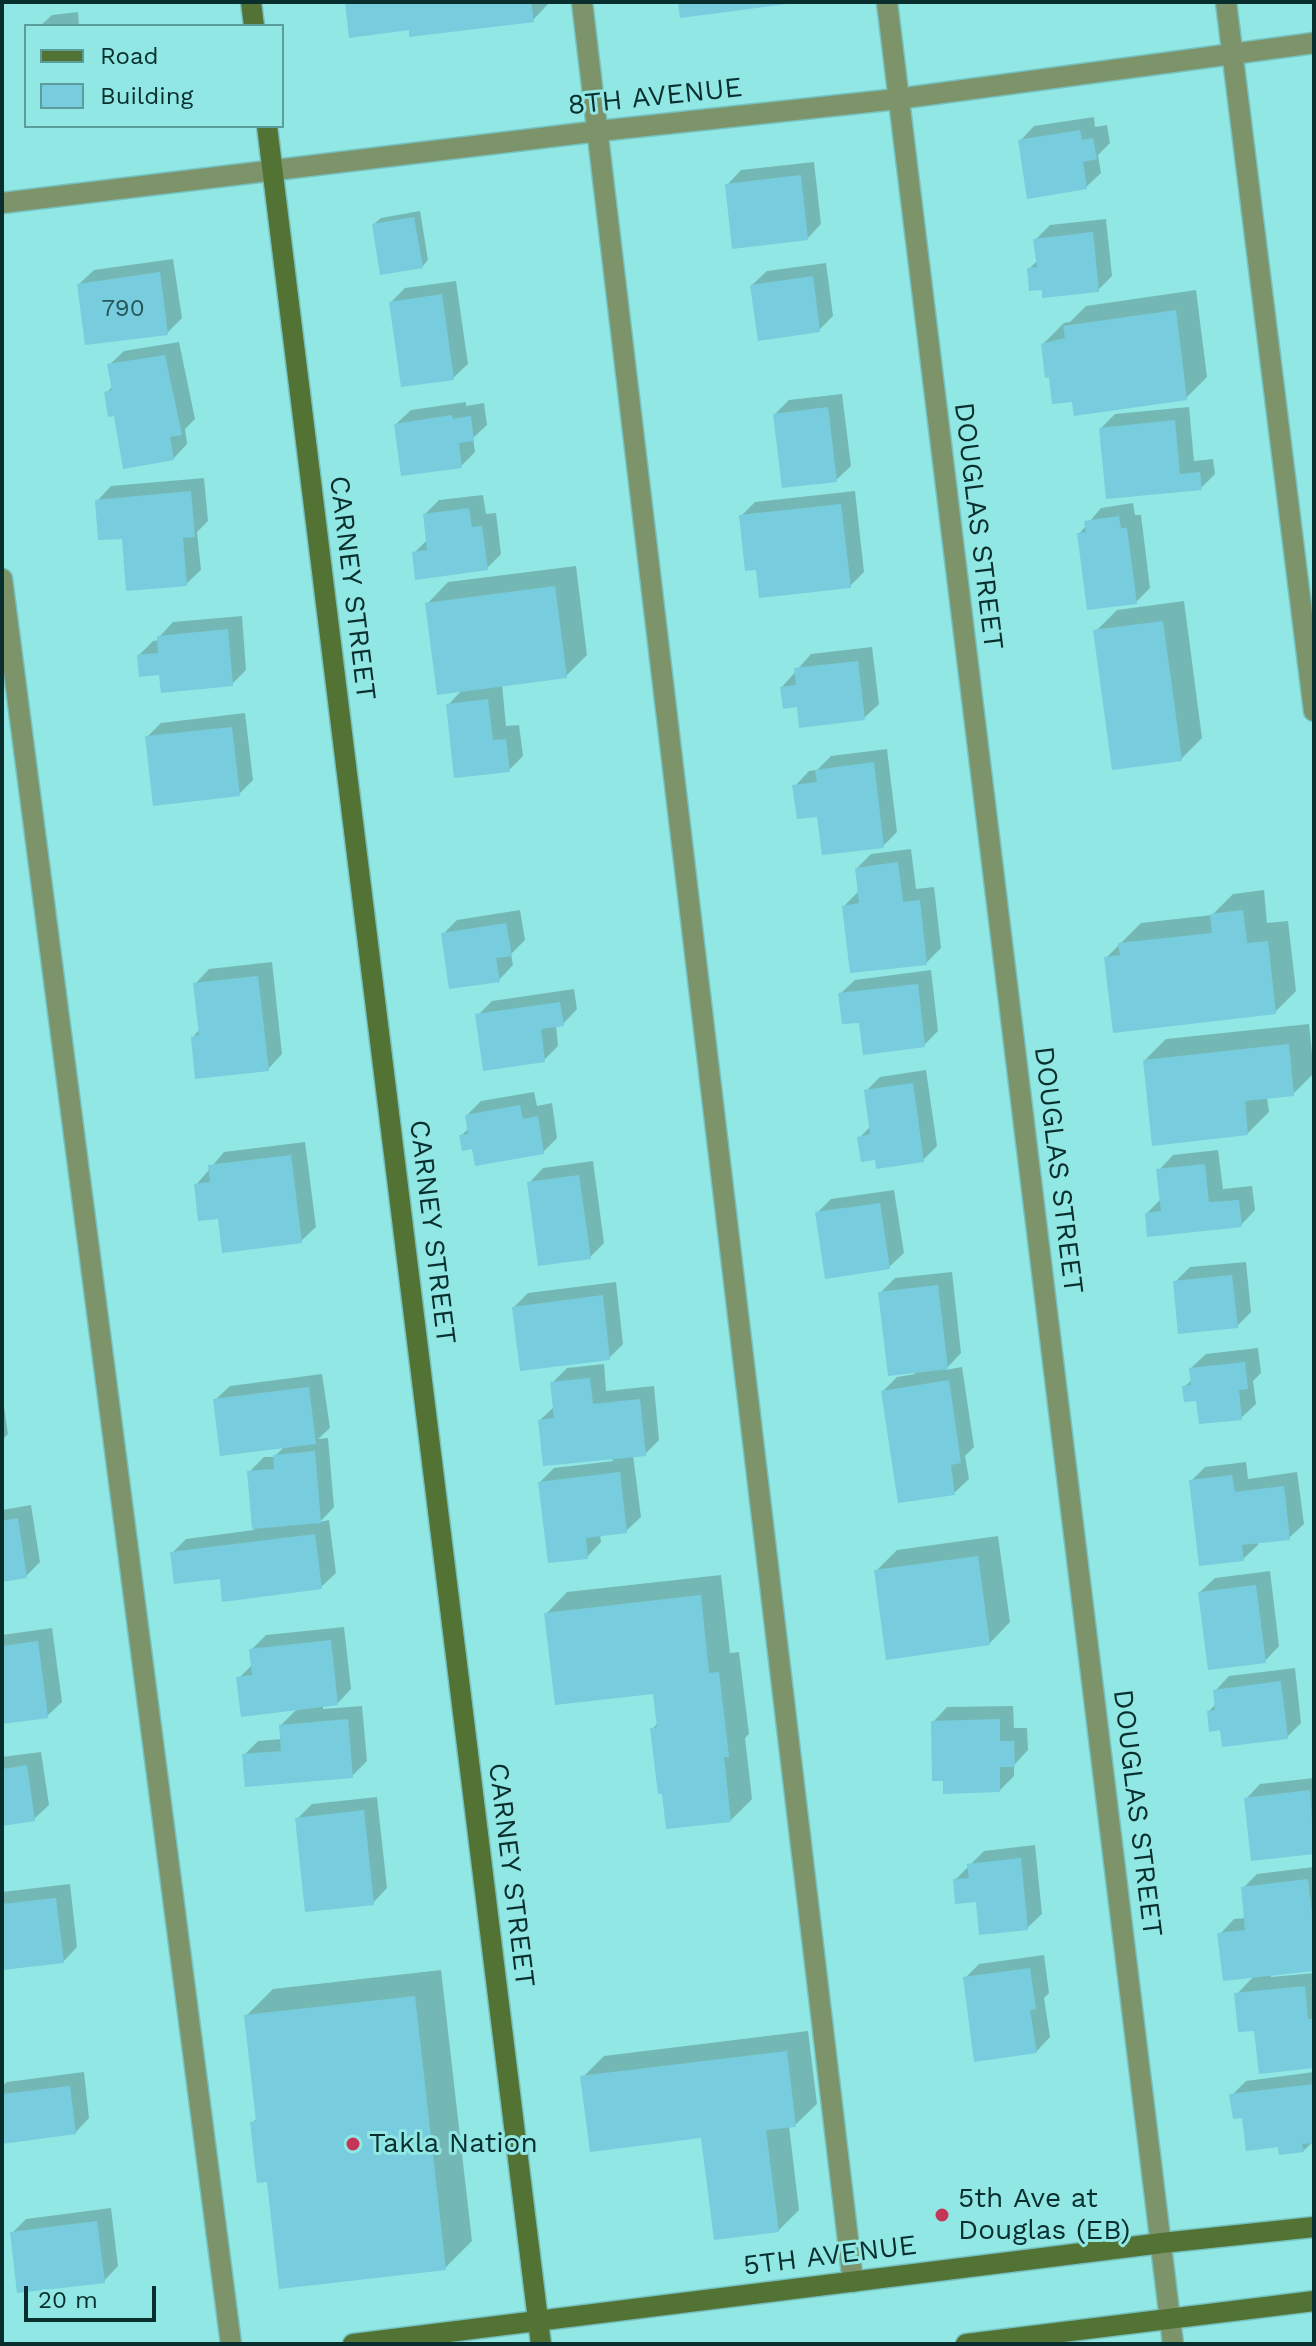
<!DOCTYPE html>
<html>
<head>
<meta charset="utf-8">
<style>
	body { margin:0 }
	#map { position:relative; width:1316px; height:2346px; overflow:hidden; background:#91e7e3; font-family:"Work Sans",sans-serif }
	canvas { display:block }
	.frame { position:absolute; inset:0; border:4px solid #082f2e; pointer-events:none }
	.legend { position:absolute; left:24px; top:24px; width:260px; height:104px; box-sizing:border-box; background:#91e7e3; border:2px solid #5a9d9b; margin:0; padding:10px 14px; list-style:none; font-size:24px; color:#082f2e }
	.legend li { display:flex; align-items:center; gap:16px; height:40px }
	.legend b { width:40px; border:2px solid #5a9d9b }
	.scale { position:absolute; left:24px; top:2286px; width:132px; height:36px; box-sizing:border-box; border:4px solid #082f2e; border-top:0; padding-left:10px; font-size:24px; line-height:28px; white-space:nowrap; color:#082f2e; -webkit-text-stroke:6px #91e7e3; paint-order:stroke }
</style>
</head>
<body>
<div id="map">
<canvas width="1316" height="2346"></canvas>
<div class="frame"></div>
<ul class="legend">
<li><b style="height:10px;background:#527333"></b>Road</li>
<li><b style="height:22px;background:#7cd"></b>Building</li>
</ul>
<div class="scale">20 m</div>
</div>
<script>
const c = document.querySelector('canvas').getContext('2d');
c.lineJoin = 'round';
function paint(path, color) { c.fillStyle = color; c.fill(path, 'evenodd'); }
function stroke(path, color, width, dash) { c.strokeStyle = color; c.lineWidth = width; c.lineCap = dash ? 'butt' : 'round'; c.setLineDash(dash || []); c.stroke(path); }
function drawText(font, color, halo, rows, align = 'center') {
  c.font = font + ' "Work Sans",sans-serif'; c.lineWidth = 6; c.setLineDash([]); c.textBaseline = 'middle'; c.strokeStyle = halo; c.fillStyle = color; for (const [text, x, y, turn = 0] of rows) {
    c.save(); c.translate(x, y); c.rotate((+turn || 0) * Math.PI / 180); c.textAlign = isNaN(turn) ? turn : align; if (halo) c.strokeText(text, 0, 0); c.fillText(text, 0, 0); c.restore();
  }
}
paint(new Path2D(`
	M347,2h203l-17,18 -122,8z
	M78,12l1,14h-39l12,-11z
	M1094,117l1,10 12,-2 3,18 -12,12 3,18 -15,14 -66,-46 14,-15z
	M814,162l7,62 -14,15 -80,-54 14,-15z
	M420,211l8,49 -6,7 -48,-43 7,-6z
	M1106,219l6,57 -14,14 -55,-2 -14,-19 9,-9 -2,-21 14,-14z
	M173,259l9,59 -15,15 -88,-49 15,-14z
	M826,263l7,53 -14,14 -67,-45 15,-14z
	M456,281l12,83 -15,14 -62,-76 14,-14z
	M1196,290l11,87 -21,21 -112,2 -31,-56 21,-21 6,-1 16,-16z
	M179,342l16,77 -10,10 2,15 -14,15 -57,-45 -10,-21 7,-7 -4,-21 15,-14z
	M842,394l9,72 -15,14 -61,-66 14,-14z
	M466,402v4l18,-3 3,22 -14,13 2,14 -14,14 -65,-42 15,-14z
	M1189,407l5,54 19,-2 2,15 -14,14 -100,-60 14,-14z
	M204,478l4,43 -11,11 4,38 -15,14 -63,-47 -26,-36 14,-15z
	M855,491l9,81 -14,14 -92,-18 -17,-52 14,-14z
	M483,495l3,19 10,-1 5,41 -14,14 -73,-15 14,-14 -3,-25 14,-14z
	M1133,503l2,12h6l9,73 -14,14 -57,-68 22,-26z
	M576,566l11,89 -21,21 -64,8 4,42 13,-1 4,31 -14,14 -61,-65 15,-16 -36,-85 21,-22z
	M1184,601l18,137 -21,21 -85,-128 21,-21z
	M242,616l4,54 -14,14 -71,-11 -22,-18 14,-14 6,-1v-3l14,-15z
	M872,647l7,57 -15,14 -66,-13 -16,-18 29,-33z
	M245,713l8,67 -14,14 -92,-57 14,-14z
	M887,749l10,83 -14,14 -64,-31 -24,-29 14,-15 8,-1 14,-14z
	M911,849l5,40 18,-2 7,61 -15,15 -82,-57 14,-14 -1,-24 14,-14z
	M1264,890l3,33 21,-2 8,70 -21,21 -169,-54 35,-35 71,-8 21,-21z
	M520,910l5,30 -14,14 2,11 -14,15 -56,-46 14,-14z
	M272,962l10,92 -14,15 -75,-32 7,-8 -5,-45 14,-15z
	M931,970l7,61 -14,14 -84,-51 15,-14z
	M574,989l3,20 -14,15 -7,1 2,21 -14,14 -66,-45 14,-14z
	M1309,1024l5,49 -21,21 -26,3 2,15 -21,21 -103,-73 21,-21z
	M926,1070l11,76 -14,14 -47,-2 -17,-20 12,-12 -5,-35 14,-14z
	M534,1092l3,14 15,-3 5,35 -14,14 -70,-6 -12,-10 8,-8 -2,-13 14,-14z
	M305,1142l11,85 -15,14 -81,-24 -24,-32 28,-33z
	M1218,1150l5,39 29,-3 3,24 -14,15 -94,-12 15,-15 -3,-28 14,-15z
	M593,1161l11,82 -14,14 -61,-74 14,-15z
	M894,1190l10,63 -15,14 -72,-54 14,-14z
	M1246,1262l5,50 -14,14 -62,-44 15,-15z
	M952,1272l9,81 -16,17 17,-3 12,80 -9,9 4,23 -15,14 -71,-102 14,-14 18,-3 -35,-81 15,-15z
	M616,1282l7,62 -14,14 -95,-51 14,-14z
	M1258,1348l3,25 -8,8 3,23 -15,14 -57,-31 9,-8 -2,-11 15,-14z
	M604,1364l2,27 48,-5 5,54 -14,14 -12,1 8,62 -15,14 -26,3 1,8 -14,15 -47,-75 14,-14 59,-7 -1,-4 -72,-37 15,-14 -3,-23 15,-15z
	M322,1374l8,54 -12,11 10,-1 6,69 -14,15 9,-2 7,53 -15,14 -100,-11 -49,-23 14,-14 68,-9 -5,-58 15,-15h10l11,-11 -70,-46 15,-14z
	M2,1393l6,41 -6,6z
	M1246,1462l2,17 49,-7 7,52 -15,14 -32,3 1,4 -15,14 -52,-78 14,-14z
	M31,1505l9,57 -14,14 -24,4v-70z
	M998,1536l12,86 -21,22 -113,-73 21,-21z
	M1270,1571l9,75 -14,15 -65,-69 15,-14z
	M721,1575l9,78 9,-1 10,82 -4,4 7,61 -21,21 -79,-91 6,-6 -3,-31 -109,-78 21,-22z
	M344,1627l7,62 -14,15 -14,1v4l39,-3 5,55 -15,15 -108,-21 14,-14 24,-2 -1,-14 17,-17 -59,-30 14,-14 -2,-14 15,-15z
	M52,1628l10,74 -15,14 -45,6v-87z
	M1295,1668l6,55 -14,14 -65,-9 -13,-17 7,-7 -1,-13 14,-15z
	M1013,1706l1,22h13l1,22 -14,15v11l-14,14 -67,-68 14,-15z
	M41,1752l8,53 -15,14 -32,5v-67z
	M1314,1778v74l-61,7 -7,-60 14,-15z
	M377,1797l10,91 -14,15 -76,-84 15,-15z
	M1035,1845l7,69 -15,14 -72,-48 29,-29z
	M1314,1867v102l-43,5v3l43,-4v93l-58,-37 -19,-35 18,-19 -35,-41 14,-15 12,-1 -3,-30 14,-14z
	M70,1884l7,63 -14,15 -61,6v-76z
	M1044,1955l5,38 -5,5 6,39 -14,15 -71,-74 14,-14z
	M441,1970l31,271 -27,27 -176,-88 -17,-57 6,-6 -12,-101 27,-27z
	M808,2031l9,73 -22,21 -6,1 10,84 -21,21 -75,-95 -120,-59 21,-21z
	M84,2072l5,46 -14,15 -73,8v-55l5,-4z
	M1314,2072v69l-11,10 -23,-6 -37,-29 -11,-21 14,-14z
	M111,2208l7,58 -14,15 -92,-48 14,-14z`), '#0003');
paint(new Path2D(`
	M345,2h186l3,20 -125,15v-7l-60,8z
	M678,2h109v2l-107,14z
	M1080,130l2,10 11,-2 4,21 -14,3 4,27 -60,10 -9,-59z
	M801,175l7,65 -76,9 -7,-65z
	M414,217l9,51 -43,7 -8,-51z
	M1093,232l6,60 -57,6v-8l-13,1 -2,-23 10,-1 -4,-28z
	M160,272l8,63 -83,10 -8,-61z
	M813,276l7,56 -62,9 -8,-56z
	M442,294l12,86 -53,7 -12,-85z
	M1176,310l11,90 -113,16 -2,-14 -20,2 -3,-27 -4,1 -4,-34 24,-6 -2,-12z
	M165,355l17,80 -12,2 4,23 -51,9 -9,-53 -6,1 -4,-25 8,-2 -5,-26z
	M828,407l9,75 -55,6 -9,-74z
	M452,415l1,4 18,-3 3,25 -15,2 3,25 -61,8 -7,-52z
	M1175,420l5,54 20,-2 2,18 -96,9 -7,-71z
	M191,491l4,46 -12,1 4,48 -61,5 -4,-52 -24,1 -3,-40z
	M841,504l10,84 -92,10 -3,-28 -11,1 -6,-56z
	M469,508l3,19 10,-1 6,44 -73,10 -3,-28 15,-2 -4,-36z
	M1119,516l2,12h6l10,76 -50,6 -10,-77 9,-1 -2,-11z
	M555,586l12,92 -130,17 -12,-92z
	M1163,621l19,140 -70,9 -19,-140z
	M228,629l5,57 -72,7 -2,-18 -20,2 -2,-22 21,-2 -1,-17z
	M858,661l7,59 -66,8 -2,-21 -14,2 -3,-22 16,-2 -2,-17z
	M488,699l5,41 13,-1 4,33 -56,6 -8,-74z
	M232,727l8,69 -87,10 -8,-70z
	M874,762l10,86 -62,7 -5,-38 -20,2 -5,-34 25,-3 -2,-12z
	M898,862l5,40 17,-2 7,65 -77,8 -8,-67 17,-3 -4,-35z
	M1243,910l4,33 21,-2 8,73 -163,19 -9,-76 16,-2 -2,-12 94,-10 -2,-19z
	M506,923l6,33 -16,2 4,24 -51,7 -8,-56z
	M258,976l11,95 -74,8 -4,-42 8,-2 -6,-52z
	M918,984l7,63 -62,8 -4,-32 -17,1 -4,-31z
	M560,1002l4,24 -23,3 4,33 -62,9 -8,-57z
	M1289,1044l5,52 -49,5 3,34 -96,11 -9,-86z
	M913,1083l11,79 -48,7 -1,-9 -14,2 -4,-25 13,-3 -6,-44z
	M520,1105l3,14 15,-3 6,38 -69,12 -3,-17 -10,2 -3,-16 9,-1 -3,-19z
	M291,1155l11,88 -80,10 -4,-34 -20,2 -4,-37 16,-2 -2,-17z
	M1205,1164l4,38 30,-2 3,27 -95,10 -2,-24 16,-2 -5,-42z
	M579,1175l12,84 -53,7 -11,-84z
	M880,1203l10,66 -65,10 -10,-67z
	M1232,1275l6,53 -60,6 -5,-53z
	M938,1285l10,84 -60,7 -10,-84z
	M603,1295l7,65 -90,11 -8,-64z
	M1245,1362l3,27 -9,1 3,30 -43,4 -3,-23 -12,1 -2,-16 9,-1 -2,-17z
	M590,1378l3,26 47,-5 6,57 -103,10 -5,-46 16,-2 -4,-36z
	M949,1380l12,83 -10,2 4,30 -57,8 -17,-112z
	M309,1387l7,57 -96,12 -7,-57z
	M315,1451l6,72 -69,6 -5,-58 27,-2 -1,-14z
	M620,1472l7,61 -41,5 2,21 -40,4 -10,-81z
	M1232,1475l3,17 49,-6 6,54 -48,5 2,16 -45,5 -10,-86z
	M18,1518l9,60 -25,4v-61z
	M315,1534l7,55 -100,13 -2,-23 -46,5 -4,-32z
	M978,1556l12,89 -104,15 -12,-90z
	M1256,1585l10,78 -58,7 -10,-78z
	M701,1595l8,78 10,-1 10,85h-5l7,65 -65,7 -4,-35h-4l-8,-66 7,-1 -4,-33 -98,11 -11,-92z
	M331,1640l7,65 -97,12 -5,-40 16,-2 -3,-26z
	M38,1641l10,77 -46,6v-78z
	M1281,1681l7,58 -66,8 -2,-17 -11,2 -2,-21 8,-1 -2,-20z
	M348,1719l5,59 -108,9 -3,-33 39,-3 -2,-26z
	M1000,1719v22h14l1,26h-15v25l-57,2v-13h-11l-1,-60z
	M27,1765l8,56 -33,5v-57z
	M1310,1790l4,64 -63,7 -7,-63z
	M364,1810l10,95 -69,7 -10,-94z
	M1021,1858l7,72 -49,5 -3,-33 -21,2 -2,-25 16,-1 -2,-14z
	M1308,1879l6,52v40l-91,10 -6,-48 28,-3 -4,-43z
	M56,1898l8,65 -62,7v-66z
	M1030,1968l6,41 -6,1 7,43 -63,9 -11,-85z
	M1305,1986l3,33h6v49l-55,6 -5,-43 -16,1 -4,-39z
	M415,1996l31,274 -167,19 -12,-107 -10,1 -7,-61 6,-1 -12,-106z
	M787,2051l9,76 -30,3 13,102 -65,8 -13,-102 -111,14 -10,-76z
	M1314,2084v59l-12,1 2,8 -25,3 -1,-8 -32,4 -4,-33 -9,1 -4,-25z
	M70,2086l6,48 -74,10v-50z
	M97,2221l8,62 -88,10 -7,-61z`), '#7cd');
const lane = new Path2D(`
	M582,2l271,2280
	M1226,2l88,709
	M2,579l229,1765`);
const street = new Path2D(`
	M887,2l286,2342
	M2,203l597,-72 298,-32 417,-56`);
const secondary = new Path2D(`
	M251,2l3,24
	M267,126l274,2218
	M353,2344l809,-101 152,-16
	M966,2344l348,-43`);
stroke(lane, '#76c2bf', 23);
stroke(street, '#76c2bf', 23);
stroke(secondary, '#76c2bf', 23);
stroke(lane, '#7d936a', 20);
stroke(street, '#7d936a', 20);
stroke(secondary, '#527333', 20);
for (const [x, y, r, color] of [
	[353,2144,8,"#c53558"],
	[942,2215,8,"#c53558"]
]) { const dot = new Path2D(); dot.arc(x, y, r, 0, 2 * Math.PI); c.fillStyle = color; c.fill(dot); stroke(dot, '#91e7e3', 3); }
drawText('24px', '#24565a', null, [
	["790",123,309]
]);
drawText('28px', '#082f2e', '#91e7e3', [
	["8TH AVENUE",655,97,-6],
	["DOUGLAS STREET",978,526,83],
	["CARNEY STREET",352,588,83],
	["DOUGLAS STREET",1058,1170,83],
	["CARNEY STREET",432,1232,83],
	["DOUGLAS STREET",1137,1813,83],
	["CARNEY STREET",511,1875,83],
	["5TH AVENUE",830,2256,-7]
]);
drawText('28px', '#082f2e', '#91e7e3', [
	["Takla Nation",369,2144],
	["5th Ave at",958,2199],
	["Douglas (EB)",958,2231]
], 'left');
</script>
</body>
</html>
